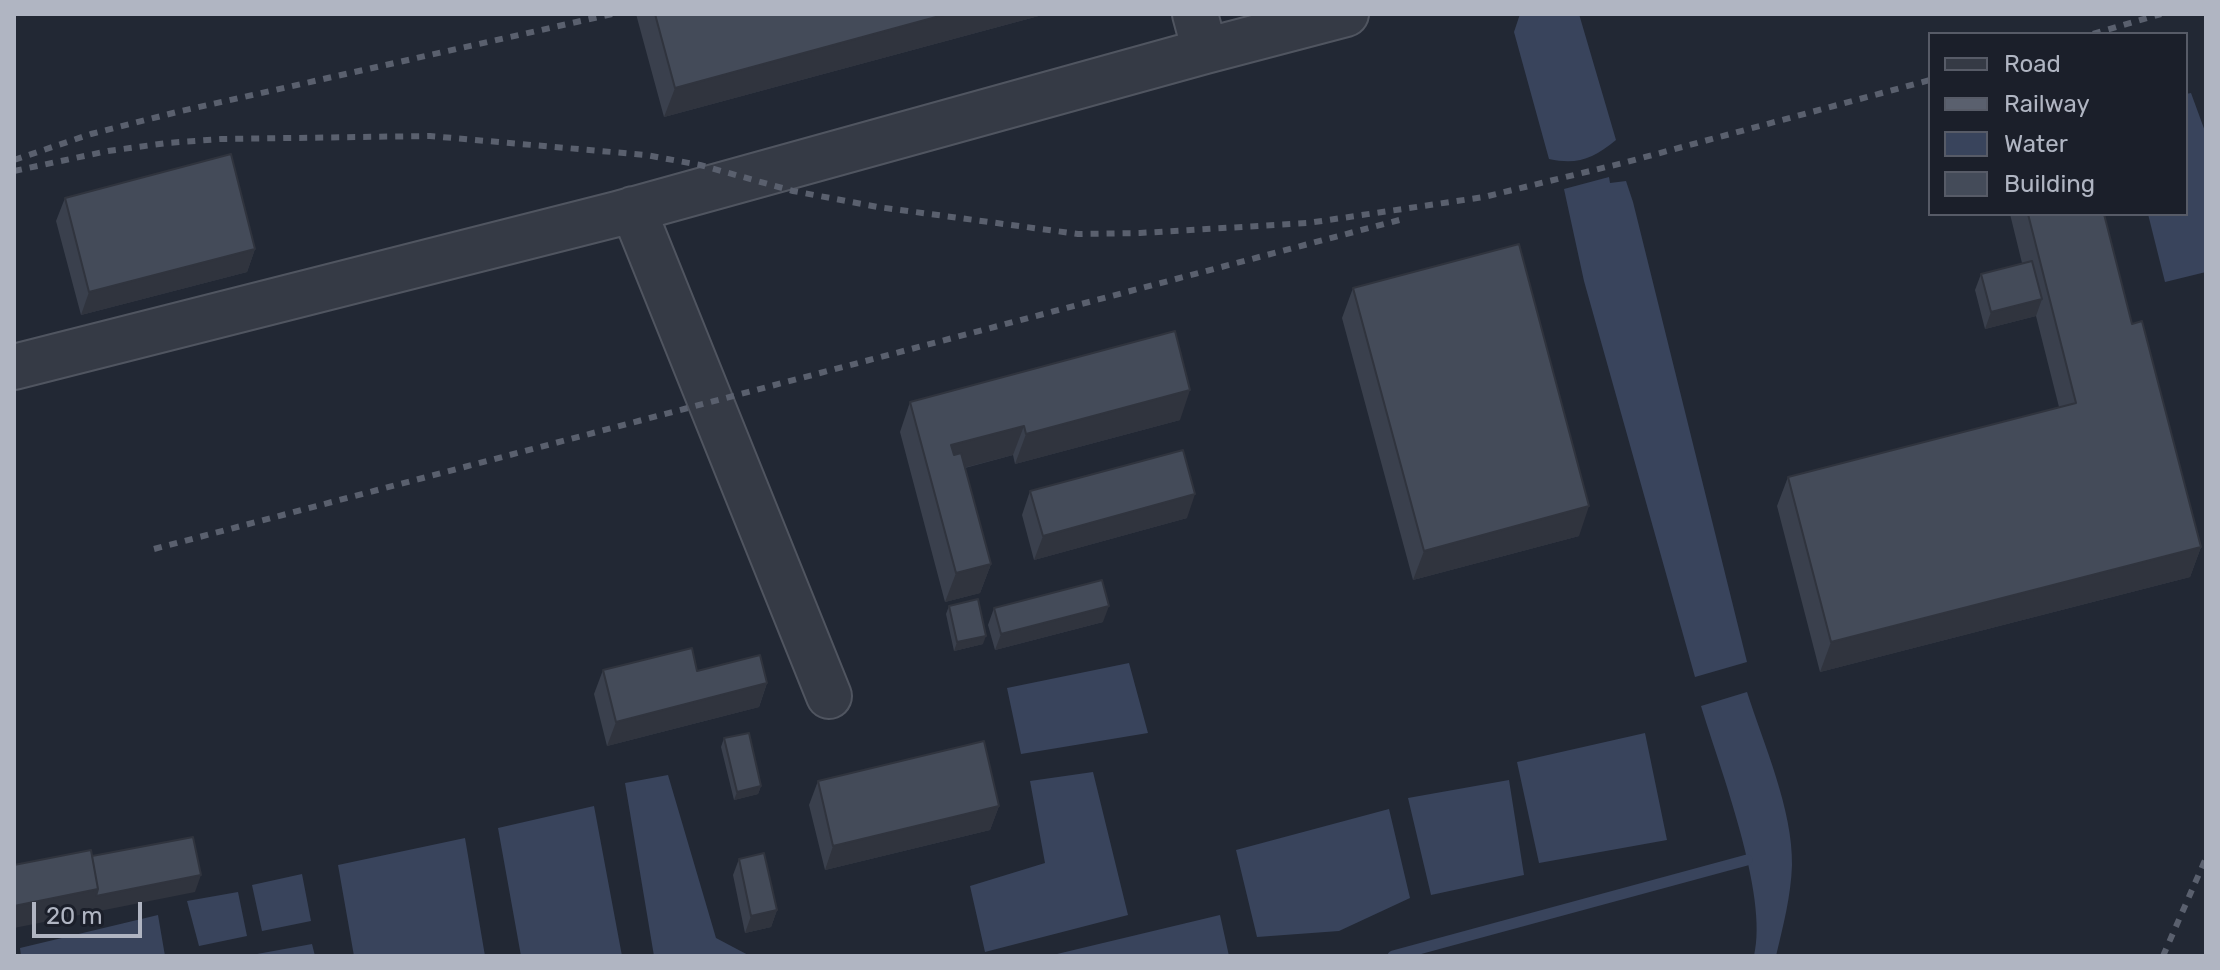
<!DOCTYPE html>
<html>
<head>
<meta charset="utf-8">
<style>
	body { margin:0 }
	#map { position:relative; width:2220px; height:970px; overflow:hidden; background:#222834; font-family:Rubik,sans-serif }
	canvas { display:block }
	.frame { position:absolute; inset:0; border:16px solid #b0b5c2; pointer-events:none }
	.legend { position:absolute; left:1928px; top:32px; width:260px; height:184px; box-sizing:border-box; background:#1b1f2a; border:2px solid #575b67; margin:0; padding:10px 14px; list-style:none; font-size:24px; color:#b0b5c2 }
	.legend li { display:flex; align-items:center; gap:16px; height:40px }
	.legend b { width:40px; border:2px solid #575b67 }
	.scale { position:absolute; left:32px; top:902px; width:110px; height:36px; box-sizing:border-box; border:4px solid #b0b5c2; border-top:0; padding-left:10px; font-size:24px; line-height:28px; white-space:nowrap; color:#b0b5c2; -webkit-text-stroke:6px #1b1f2a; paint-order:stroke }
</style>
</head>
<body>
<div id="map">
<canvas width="2220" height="970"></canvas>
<div class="frame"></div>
<ul class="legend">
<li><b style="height:10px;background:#353a45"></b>Road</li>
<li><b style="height:10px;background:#5a606e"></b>Railway</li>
<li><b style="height:22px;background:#39445c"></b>Water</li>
<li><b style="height:22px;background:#444b59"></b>Building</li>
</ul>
<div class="scale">20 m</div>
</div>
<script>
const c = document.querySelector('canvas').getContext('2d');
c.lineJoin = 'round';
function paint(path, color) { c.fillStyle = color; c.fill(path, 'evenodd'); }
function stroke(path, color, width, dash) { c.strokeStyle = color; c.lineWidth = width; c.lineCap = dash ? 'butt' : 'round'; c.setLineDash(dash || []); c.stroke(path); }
paint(new Path2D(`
	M1520,14h59l37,126c-23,19 -39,25 -67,19l-35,-127z
	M2191,93l15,41v138l-41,10 -17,-68h38v-120z
	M1609,177l1,6 16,-2 7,21 114,460 -52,15 -111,-396 -20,-92z
	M1129,663l19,70 -127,21 -14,-66z
	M1747,692c17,53 46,118 45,173 -1,31 -9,61 -16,91h-22c15,-61 -34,-187 -53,-250z
	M1645,733l22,107 -128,23 -22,-101z
	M1093,772l35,143 -143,37 -15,-66 75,-23 -15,-82z
	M668,775l48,163 34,18h-96l-29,-173z
	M1509,780l15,95 -93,20 -23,-97z
	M594,806l28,150h-101l-23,-128z
	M1389,809l21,89 -71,33 -82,6 -21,-87z
	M465,838l20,118h-131l-16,-91z
	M302,874l9,47 -49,10 -10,-46z
	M238,892l9,44 -48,10 -12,-45z
	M158,915l7,41h-144l-1,-8z
	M1220,915l9,41h-171l-1,-2z
	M312,944l3,12h-70h1z`), '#39445c');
stroke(new Path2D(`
	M1393,956l354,-96`), '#39445c', 11);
const minor = new Path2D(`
	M1195,14l10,37
	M633,209l196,487
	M14,367l603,-153 588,-163 141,-37`);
stroke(minor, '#505560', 48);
stroke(minor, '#353a45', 44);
stroke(new Path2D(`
	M2093,34l68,-20
	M14,160l77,-26 86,-22 435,-98
	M14,171l94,-20 59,-8 54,-4 209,-3 216,19 54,10 93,26 85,16 200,27 62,-1 168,-10 176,-26 139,-34 307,-83
	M154,549l1249,-330
	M2163,956l43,-98`), '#5a606e', 6, [8, 8]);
paint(new Path2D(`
	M636,14h410l-382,103z
	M65,198l190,51 -8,23 -166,43 -25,-94z
	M2010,214h94l28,110 69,223 -11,30 -370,95 -43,-166 11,-29 271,-70 -23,-91 -51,13 -10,-39 6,-16 41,-11z
	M1353,288l226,248 -166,44 -71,-262z
	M910,402l270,18 -165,44 -2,-9 -48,13 26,96 -11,29 -35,9 -45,-170z
	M1030,491l157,27 -153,42 -12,-45z
	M949,606l34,38 -29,7 -8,-37z
	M994,608l109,14 -108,28 -7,-25z
	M603,670l94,1 70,12 -8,24 -152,39 -13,-52z
	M724,738l37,48 -3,8 -24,6 -13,-53z
	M818,781l181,25 -9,24 -165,40 -16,-65z
	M739,859l38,51 -6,17 -26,6 -12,-58z`), '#3a404d');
paint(new Path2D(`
	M947,14h99l-382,103 11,-29z
	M255,249l-8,23 -166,43 8,-23z
	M2042,299l-6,17 -51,13 6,-17z
	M1190,390l-10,30 -165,44 11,-30z
	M1024,426l-11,29 -73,19 11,-29z
	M1195,494l-8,24 -153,42 9,-24z
	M1589,506l-10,30 -166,44 11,-29z
	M2201,547l-11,30 -370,95 11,-30z
	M991,564l-11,29 -35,9 11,-29z
	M1109,606l-6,16 -108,28 6,-16z
	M986,636l-3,8 -29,7 3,-9z
	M767,683l-8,24 -152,39 9,-24z
	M761,786l-3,8 -24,6 3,-8z
	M999,806l-9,24 -165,40 8,-24z
	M201,875l-6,17 -181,36v-22l84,-17z
	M777,910l-6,17 -26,6 6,-17z`), '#30343e');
const building = new Path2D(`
	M655,14h292l-272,74z
	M231,154l24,95 -166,43 -24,-94z
	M2028,214h76l28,110 10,-3 59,226 -370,95 -43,-165 288,-74z
	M1519,244l70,262 -165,45 -71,-263z
	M2032,261l10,38 -51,13 -10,-38z
	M1175,331l15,59 -164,44 -2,-8 -73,19 3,10 7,-2 30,111 -35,9 -46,-171z
	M1183,450l12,44 -152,42 -13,-45z
	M1102,580l7,26 -108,28 -7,-26z
	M978,599l8,37 -29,6 -8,-36z
	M692,648l5,23 63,-16 7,28 -151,39 -13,-52z
	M749,733l12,53 -24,6 -13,-54z
	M984,741l15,65 -166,40 -15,-65z
	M193,837l8,38 -105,21 2,-7 -6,-33z
	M91,850l7,39 -84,17v-41z
	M764,853l13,57 -26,6 -12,-57z`);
paint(building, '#444b59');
stroke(building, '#30343e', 2);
</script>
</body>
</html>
